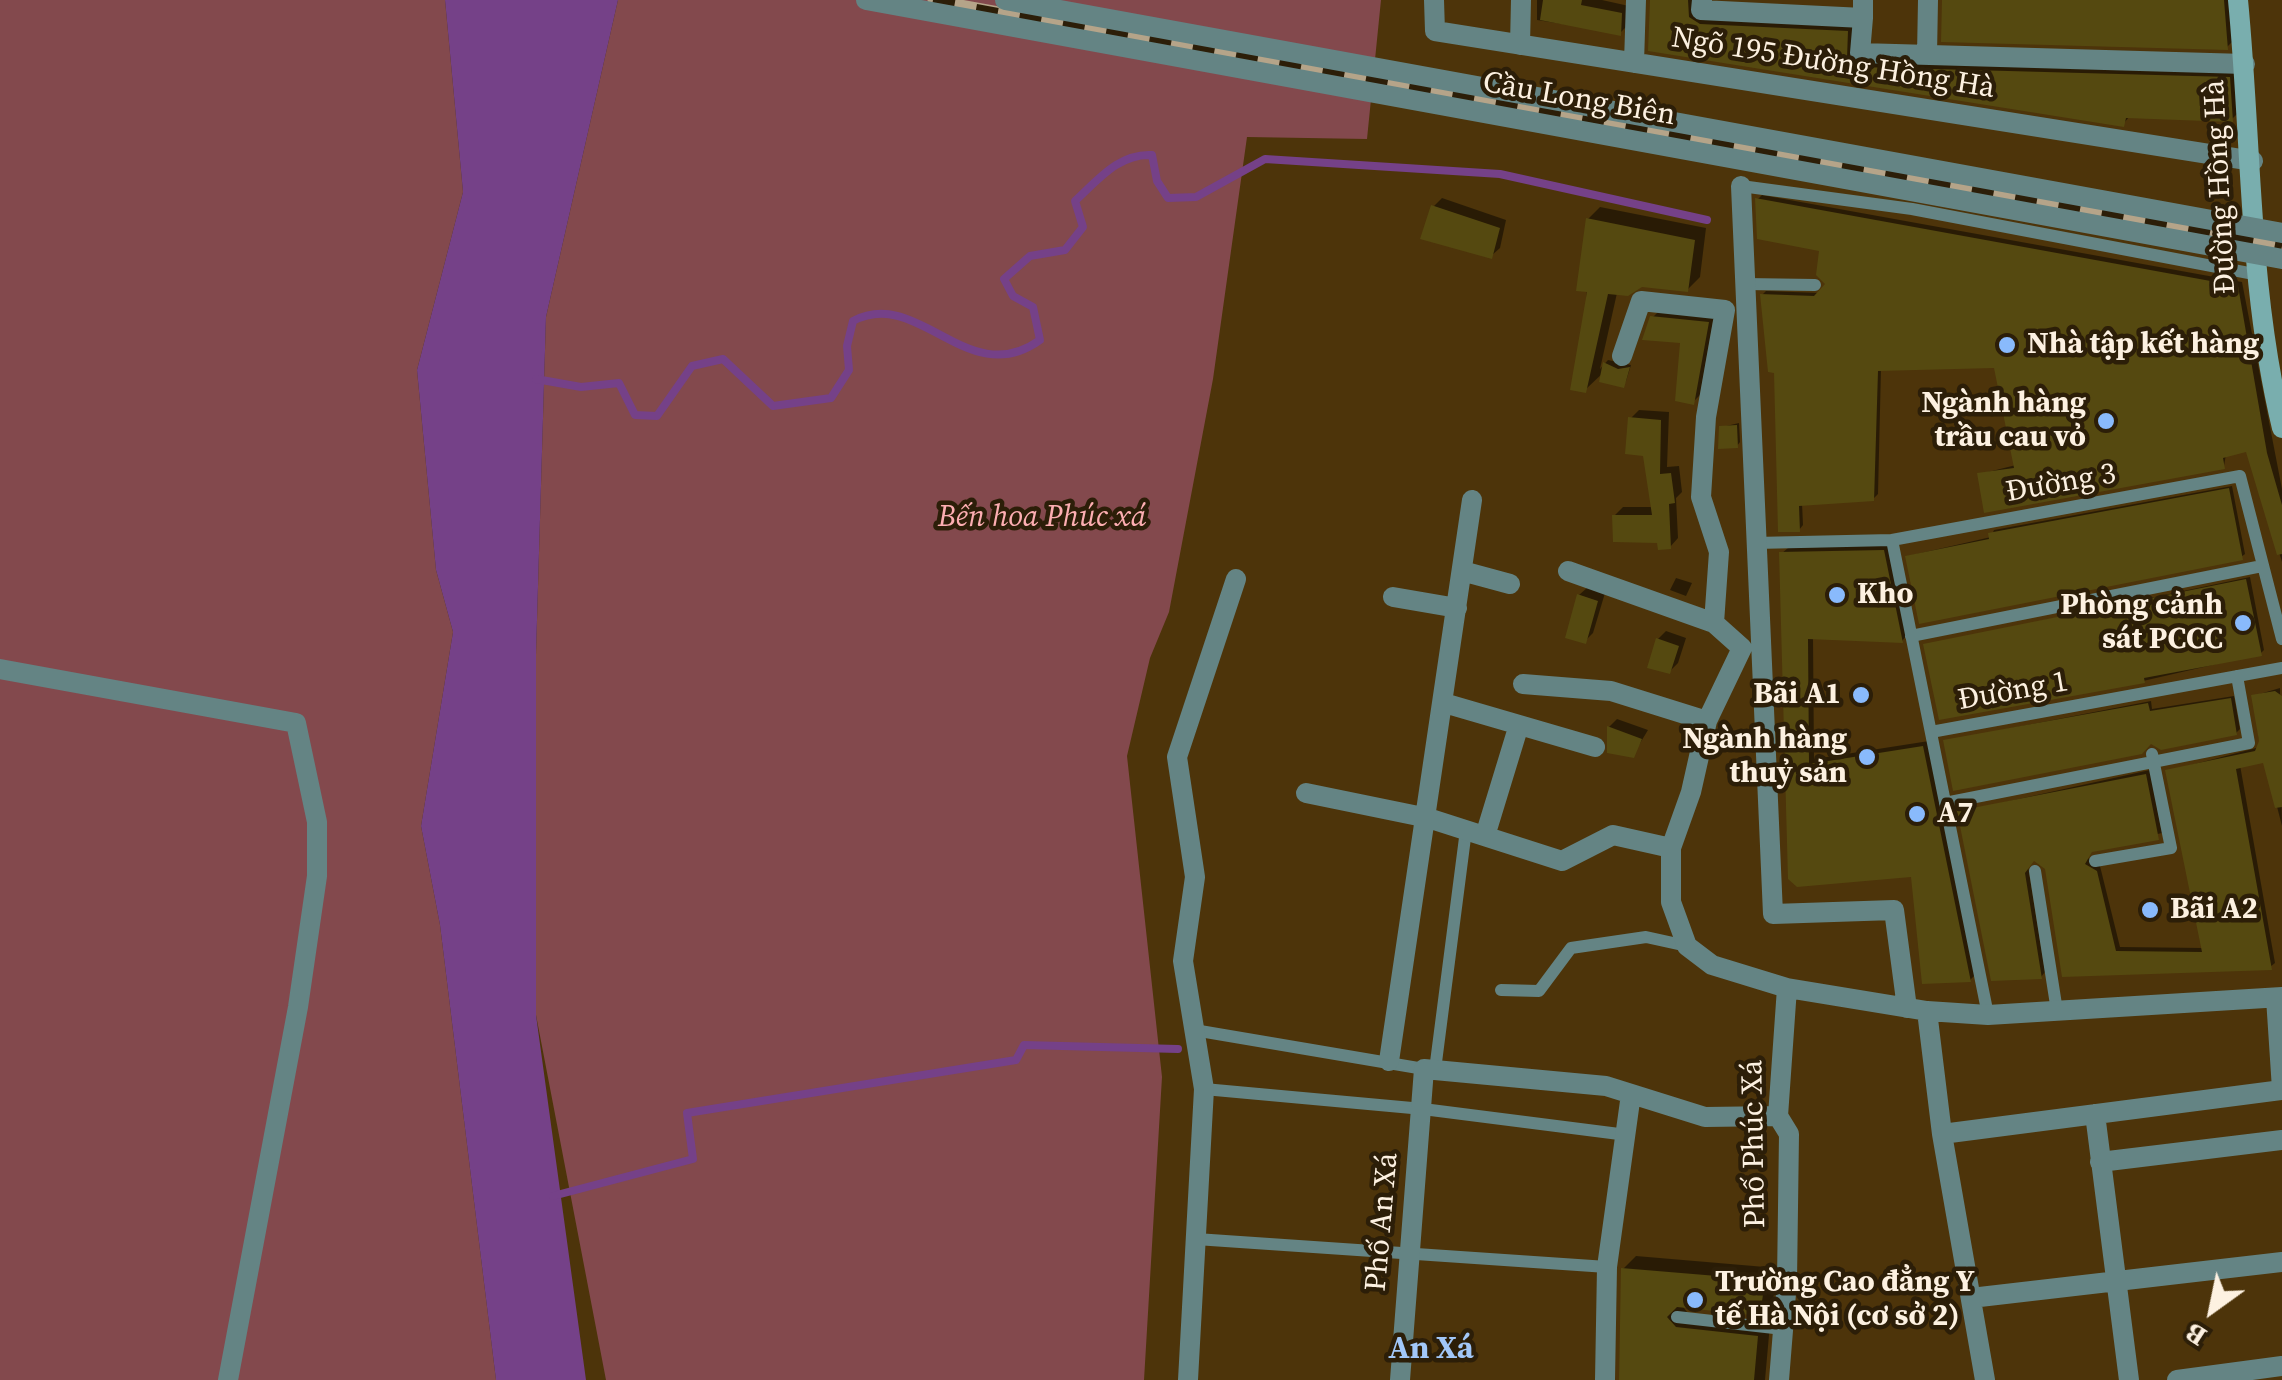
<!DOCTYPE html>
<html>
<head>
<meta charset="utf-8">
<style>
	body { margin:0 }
	#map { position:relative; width:2282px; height:1380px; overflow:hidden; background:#4d340a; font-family:"Source Serif 4",serif }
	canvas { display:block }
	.north { position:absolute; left:2162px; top:1260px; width:100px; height:100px; -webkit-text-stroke:8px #2c1e08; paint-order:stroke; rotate:213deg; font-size:28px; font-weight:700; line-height:40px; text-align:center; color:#fdf1e1 }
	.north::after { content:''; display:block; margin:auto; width:35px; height:45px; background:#fdf1e1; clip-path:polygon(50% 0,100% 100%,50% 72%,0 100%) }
</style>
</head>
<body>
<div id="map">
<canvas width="2282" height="1380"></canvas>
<div class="north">B</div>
</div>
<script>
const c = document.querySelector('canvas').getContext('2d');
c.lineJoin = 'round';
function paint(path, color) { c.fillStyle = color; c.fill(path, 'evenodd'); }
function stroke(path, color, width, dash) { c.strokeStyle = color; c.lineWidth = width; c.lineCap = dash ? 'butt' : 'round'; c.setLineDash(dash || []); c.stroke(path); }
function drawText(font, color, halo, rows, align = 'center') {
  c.font = font + ' "Source Serif 4",serif'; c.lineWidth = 9; c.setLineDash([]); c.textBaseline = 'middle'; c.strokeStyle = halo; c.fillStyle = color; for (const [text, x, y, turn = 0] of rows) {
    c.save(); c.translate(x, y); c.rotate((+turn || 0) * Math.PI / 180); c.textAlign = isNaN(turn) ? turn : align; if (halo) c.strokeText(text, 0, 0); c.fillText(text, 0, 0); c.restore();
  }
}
paint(new Path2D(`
	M0,0h445l18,192 -46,178 19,200 17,62 -32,194 19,99 56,455h-496z
	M618,0h763l-14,139 -120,-2 -34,242 -44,233 -19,46 -23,98 35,321 -18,303h-538l-70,-365v-361l10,-337z`), '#83494d');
paint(new Path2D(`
	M445,0h173l-72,317 -10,337v361l50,365h-90l-56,-455 -19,-99 32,-194 -17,-62 -19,-200 46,-178z`), '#754188');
paint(new Path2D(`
	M1537,0h65l27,6 -1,19 -8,8 -83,-13z
	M1650,0h58l8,8 147,8 -1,26 14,10 370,10 2,41 -16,16 -101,-4 -8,9 -472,-75z
	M1944,0h299l1,30 -17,17z
	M1762,195l480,87 40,207v73l-34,-113 -22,5 -2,12 -244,8 36,-9 -20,-99 -115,3 -3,125 -5,5 -71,4 1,22 -4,5 -37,-235 4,-4 54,2 8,-9 -6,-35 -64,-50z
	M1442,198l64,22 -6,28 -9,8 -58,-49z
	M1600,207l106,21 -6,49 -13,13 -46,-5 -24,8 -17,76 8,-9 23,5 -5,16 -3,4 -19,-13 -19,18 3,-171z
	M1660,310l54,6 -14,79 -7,7 -10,-61 -30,-24z
	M1639,410l30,2 -2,55 12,-1 3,26 -6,6 2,40 -8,9 -56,-31 9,-9h30l-8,-54 -14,-35z
	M1739,423l1,19 -3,4 -15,-19z
	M2232,486l13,68 -4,3 -333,-1 83,-19 3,-7z
	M1889,545l18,90 -5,6 -89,-4 1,122 115,-18 47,233 -6,6 -57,-105 -115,10 -16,-332 6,-5z
	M2250,577l14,73 -4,4 -117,27 -217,-36z
	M1676,578l16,5 -6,13 -16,-6z
	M1588,587l17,6 -12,40 -8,8 -6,-46z
	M1666,631l20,7 -8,25 -9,9 -11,-33z
	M2280,688l2,138 -17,-66 -25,5 35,198 -5,4 -206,8 -17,-107 -12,-10 -7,8 17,106 -4,5 -81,-165 190,-42 12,63 -69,16 -5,9 12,8 20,81 84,1 -36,-177 92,-24 -7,-51z
	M2234,696l6,33 -4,4 -85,8h-206l206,-40 1,8z
	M1617,719l31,11 -15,25 -24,-28z
	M1636,1256l141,12 -4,33 -13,13 -78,-9 7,10 81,9 -5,56h-144l2,-111z`), '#0007');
stroke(new Path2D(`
	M536,379l45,8 38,-4 16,32 22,1 35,-50 31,-7 50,47 58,-8 18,-28 -2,-24 6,-25c66,-35 115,71 187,19l-7,-33 -20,-11 -9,-17 26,-23 35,-6 18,-23 -8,-26c23,-21 44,-48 77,-46l5,26 11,17 28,-1 69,-38 235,15 207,46
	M553,1196l140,-37 -6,-46 329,-53 8,-15 154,4`), '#754188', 8);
paint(new Path2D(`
	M1543,0h39l-1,5 41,8 -1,23 -81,-16z
	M1650,0h38l1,17 11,7 148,7 -1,27 13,9 370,10 3,45 -107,-4 -2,9 -476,-76z
	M1942,0h282l4,50 -287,-8z
	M1755,198l483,88 29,167 15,52v49l-5,1 -31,-103 -23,6 2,11 -241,44 -7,-40 37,-5 -20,-100 -116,3 -4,130 -75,5 1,26h-22l-4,-159 -6,-1 -8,-78 54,2 11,-12 -9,-9 3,-24 -62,-12z
	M1431,205l69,23 -8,31 -72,-20z
	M1586,218l109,22 -7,52 -46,-5 -14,9 -20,-2 -22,99 -16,-3 17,-98 -11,-1z
	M1650,316l59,6 -15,83 -19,-4 5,-58 -38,-3z
	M1603,362l15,7 12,-2 -6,21 -25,-6z
	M1628,417l33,3 -1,54 11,-1 4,30 -6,1 2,45 -13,1 -1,-7 -44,-1 -1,-27h40l-9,-59 -18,-2z
	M1737,425l1,23 -20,1 1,-23z
	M2229,488l14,72 -324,64 -14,-68 84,-17 -1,-6z
	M1884,550l19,93 -95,-4 1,125 114,-18 48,236 -49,2 -11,-107 -114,10 -9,-8 -9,-327z
	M2246,579l16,77 -118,22 1,5 -206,37 -16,-76z
	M1577,594l21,7 -12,43 -21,-6z
	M1656,638l23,8 -9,28 -23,-6z
	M2275,691l7,5v111l-7,1 -12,-45 -27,6 36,201 -210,7 -17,-108 -11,-8 -9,12 17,106 -51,2 -34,-170 189,-37 13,66 -67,12 -7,12 12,7 19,80 86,1 -37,-182 90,-19 4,-10 -8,-46z
	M2231,698l6,37 -76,15 -10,-6 -9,10 -189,37 -10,-51 205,-37 2,8z
	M1607,726l35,13 -8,19 -27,-5z
	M1621,1268l144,12 -5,36 -83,-9 -10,10 9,10 82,9 -4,44h-135z`), '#554910');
stroke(new Path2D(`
	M1741,186l171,23 342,65
	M1745,284l70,1
	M1892,540l96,475
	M1755,543l137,-3 348,-64 42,163
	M1911,636l351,-70
	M1931,732l351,-64
	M1945,803l304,-60 -12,-67
	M2095,861l76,-13 -19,-94
	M2035,871l22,140
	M1501,990l38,1 32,-43 75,-11 41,9
	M1194,1030l230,39
	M1435,1070l31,-240
	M1204,1089l219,20 204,26
	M1196,1239l411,28
	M1677,1317l106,12`), '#648484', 12);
stroke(new Path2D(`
	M1434,0l1,31 818,130
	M1702,0l-1,10 162,8v-18
	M1863,18l-3,35 385,11
	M1520,45l1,-45
	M1927,55l1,-55
	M1634,63l2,-63
	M1741,186l32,728 121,-4 13,98
	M1622,356l19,-55 84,9 -19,107 -5,80 18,55 -5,71 28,25 -35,73 -16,71 -20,56v54l16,44 25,19 75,23
	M1462,571l48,13
	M1568,571l146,52
	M1393,597l64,11
	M0,669l296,54 21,99v54l-19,131 -70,373
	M1523,684l88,7 96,30
	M1444,703l151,44
	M1306,793l122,25 134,43 51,-26 58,13
	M1485,836l33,-108
	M2276,998l6,91
	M1927,1011l15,123 43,246
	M1389,1061l83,-561
	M2095,1114l34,266
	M1942,1134l340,-44
	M2100,1162l182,-22
	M1971,1298l311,-36
	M1188,1380l16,-291 -21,-128 12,-84 -18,-120 59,-178
	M1400,1380l24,-311 182,17 99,31 73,-1
	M1605,1380l2,-113 24,-173
	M1779,1380l8,-99 2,-147 -11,-18 9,-128 140,23 61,4 294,-18
	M2177,1380l105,-14`), '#648484', 20);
stroke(new Path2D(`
	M2238,0c14,144 10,287 44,428`), '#79aeae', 20);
const rail = new Path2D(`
	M933,0l1349,246`);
stroke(rail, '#b5a489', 11);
stroke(rail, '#2c1e08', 8, [22]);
stroke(new Path2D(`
	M866,0l1416,259
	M1005,0l1277,233`), '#648484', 20);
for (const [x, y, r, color] of [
	[2007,345,10,"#89bafc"],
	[2106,421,10,"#89bafc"],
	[1837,595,10,"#89bafc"],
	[2243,623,10,"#89bafc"],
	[1861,695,10,"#89bafc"],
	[1867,757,10,"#89bafc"],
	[1917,814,10,"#89bafc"],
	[2150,910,10,"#89bafc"],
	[1695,1300,10,"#89bafc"]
]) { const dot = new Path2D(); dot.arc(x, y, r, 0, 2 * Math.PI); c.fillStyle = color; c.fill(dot); stroke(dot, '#2c1e08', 4); }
drawText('30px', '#fdf1e1', '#2c1e08', [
	["Ngõ 195 Đường Hồng Hà",1833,64,9],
	["Cầu Long Biên",1579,100,10],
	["Đường Hồng Hà",2221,187,-93],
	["Đường 3",2061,484,-10],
	["Đường 1",2013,692,-10],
	["Phố Phúc Xá",1755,1144,-91],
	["Phố An Xá",1383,1222,-85]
]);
drawText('bold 30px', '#fdf1e1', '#2c1e08', [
	["Nhà tập kết hàng",2027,345],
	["Ngành hàng",2086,404,"right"],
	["trầu cau vỏ",2086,438,"right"],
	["Kho",1857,595],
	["Phòng cảnh",2223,606,"right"],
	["sát PCCC",2223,640,"right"],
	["Bãi A1",1841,695,"right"],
	["Ngành hàng",1847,740,"right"],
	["thuỷ sản",1847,774,"right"],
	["A7",1937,814],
	["Bãi A2",2170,910],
	["Trường Cao đẳng Y",1715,1283],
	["tế Hà Nội (cơ sở 2)",1715,1317]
], 'left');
drawText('italic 30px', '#fdaeb2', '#2c1e08', [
	["Bến hoa Phúc xá",1042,518]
]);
drawText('bold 32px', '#a2c7f8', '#2c1e08', [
	["An Xá",1431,1350]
]);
</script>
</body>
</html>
